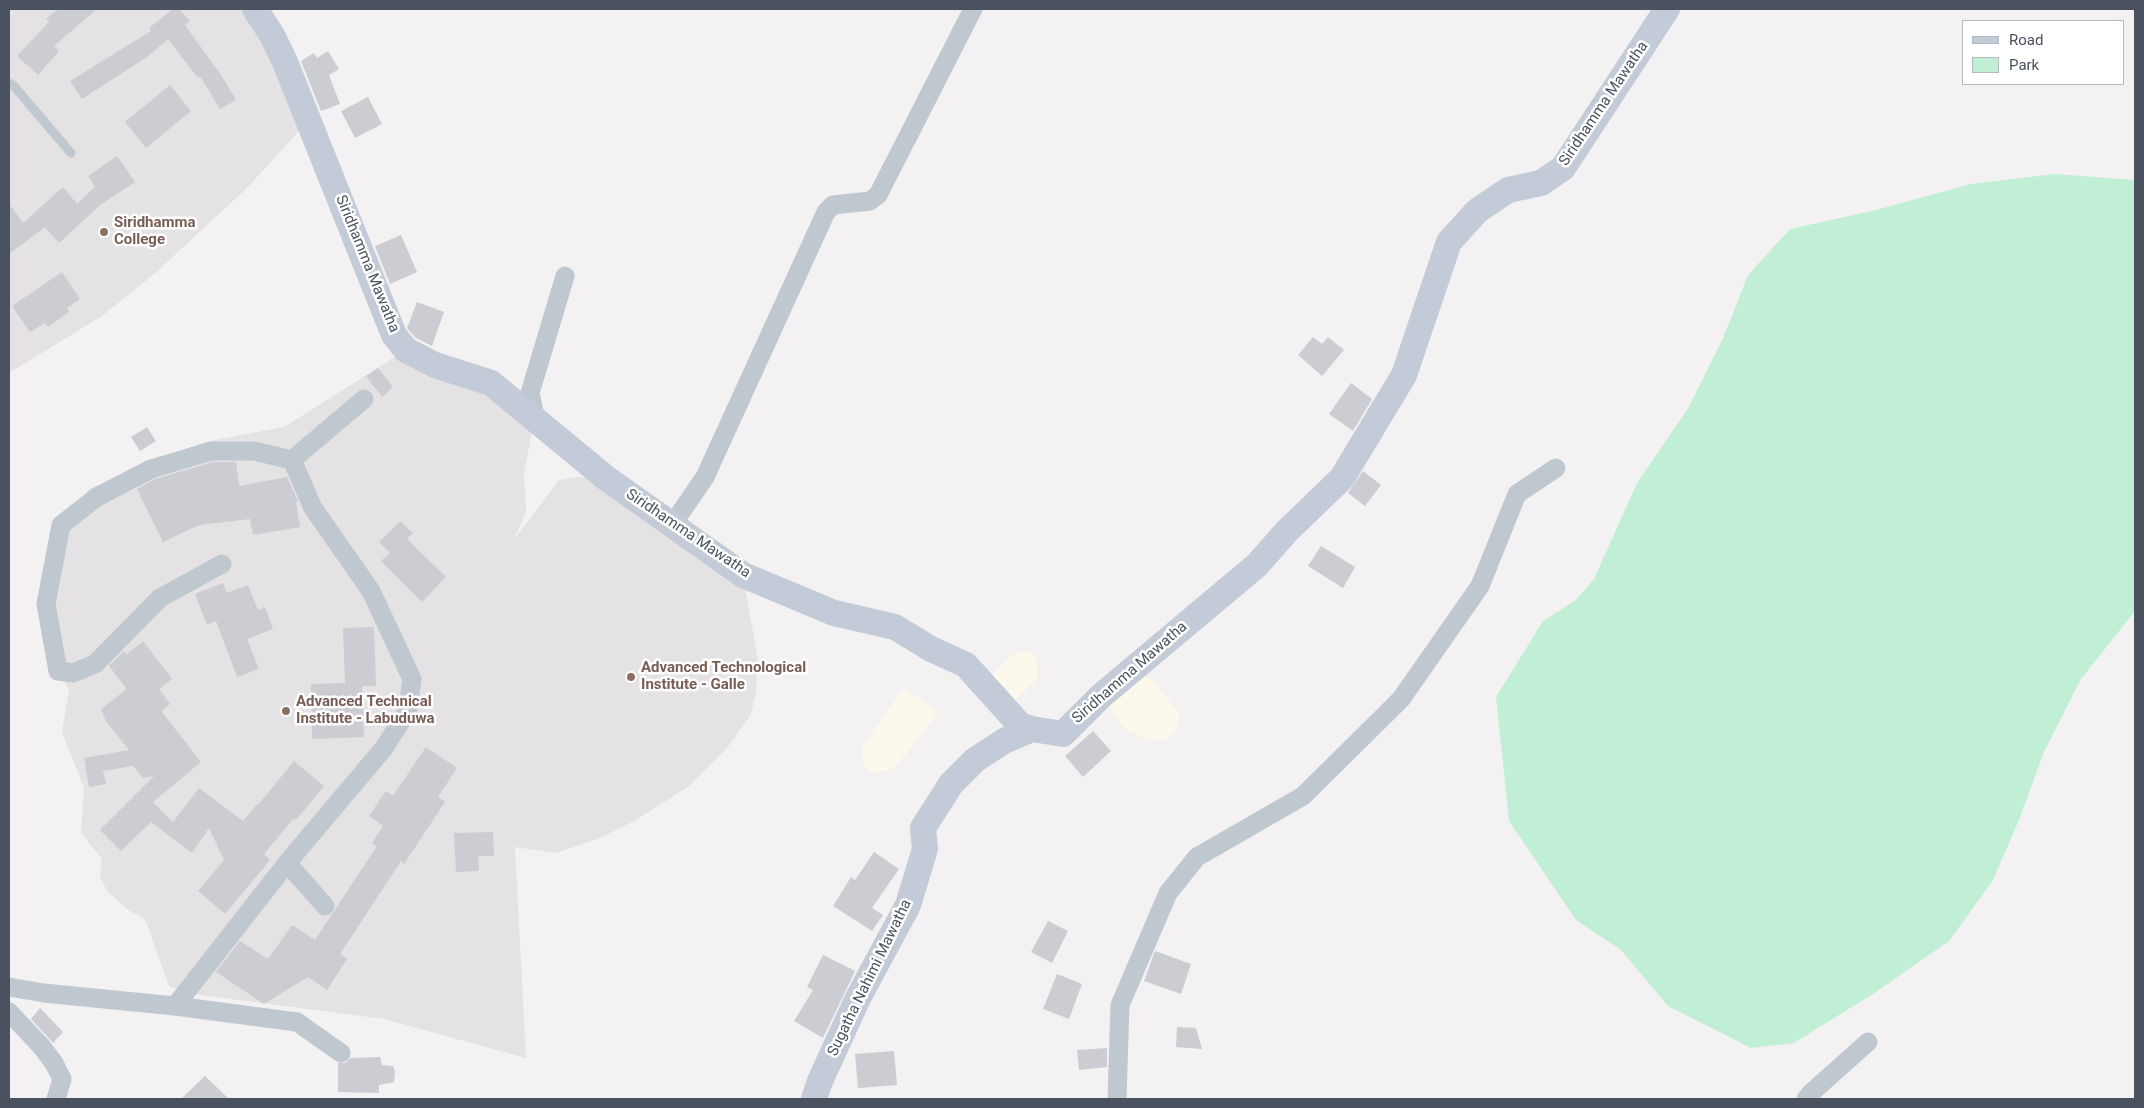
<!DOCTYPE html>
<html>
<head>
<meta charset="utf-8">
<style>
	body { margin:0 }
	#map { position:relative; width:2144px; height:1108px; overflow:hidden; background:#f3f1f1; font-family:Roboto,sans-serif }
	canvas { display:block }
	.frame { position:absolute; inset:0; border:10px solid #49525e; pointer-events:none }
	.legend { position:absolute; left:1962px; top:20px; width:162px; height:65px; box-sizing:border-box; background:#fff; border:1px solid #b6babf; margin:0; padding:6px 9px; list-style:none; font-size:15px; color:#49525e }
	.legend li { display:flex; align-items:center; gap:10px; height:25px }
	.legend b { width:25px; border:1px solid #b6babf }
</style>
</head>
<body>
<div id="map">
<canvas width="2144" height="1108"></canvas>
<div class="frame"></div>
<ul class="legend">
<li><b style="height:6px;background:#c2cbd7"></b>Road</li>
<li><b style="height:14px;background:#c1efd6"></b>Park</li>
</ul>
</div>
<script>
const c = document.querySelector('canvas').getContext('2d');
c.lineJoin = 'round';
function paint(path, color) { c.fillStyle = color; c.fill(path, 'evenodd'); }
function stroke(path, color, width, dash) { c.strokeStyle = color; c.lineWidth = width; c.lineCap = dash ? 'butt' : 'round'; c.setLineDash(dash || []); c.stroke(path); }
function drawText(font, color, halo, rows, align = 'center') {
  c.font = font + ' Roboto,sans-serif'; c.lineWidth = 5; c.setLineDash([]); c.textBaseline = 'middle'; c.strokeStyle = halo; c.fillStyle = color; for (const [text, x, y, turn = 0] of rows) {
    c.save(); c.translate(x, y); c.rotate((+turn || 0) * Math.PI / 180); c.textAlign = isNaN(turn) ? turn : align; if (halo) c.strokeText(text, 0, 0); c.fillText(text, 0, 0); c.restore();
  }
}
paint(new Path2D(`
	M1028,650l9,9v20l-30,29 -23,-24 27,-28z
	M1136,667l19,17 24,29 -2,17 -12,9 -14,1 -24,-9 -26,-35z
	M904,688l35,24 -32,41 -15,16 -20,4 -9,-9v-19z`), '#fcf9ec');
paint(new Path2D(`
	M9,9h246l54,111 -63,69 -93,86 -51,41 -93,57z
	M406,350l129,67 -11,56 2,39 -13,29 46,-61 18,-3 29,1 137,97 15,85 -2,34 -6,22 -23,32 -38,38 -53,34 -36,18 -44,15 -41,-6 11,211 -142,-39 -199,-26 -16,-7 -24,-67 -17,-9 -21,-19 -7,-15 2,-17 -21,-26 3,-45 -22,-56 7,-42 -12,-23 -11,-63 15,-79 28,-36 116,-47 79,-15z`), '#e4e2e3');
paint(new Path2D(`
	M2055,174l80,6v431l-54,68 -37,73 -25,68 -26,60 -44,61 -73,51 -82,51 -43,5 -83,-42 -47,-56 -45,-30 -67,-99 -13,-124 47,-76 33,-21 18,-21 43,-96 52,-76 34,-69 25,-63 42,-46 86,-19 95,-26z`), '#c1efd6');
paint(new Path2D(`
	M58,9h39l-43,37 5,5 -21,24 -21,-19 32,-34 -3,-3z
	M173,9h6l11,12 -5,4 36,50 15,25 -16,9 -20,-33 -2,2 -30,-39 -21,18 -65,42 -12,-18 81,-50 -2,-3z
	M328,51l11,18 -10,6 11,29 -19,7 -20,-50 13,-8 3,5z
	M170,85l21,26 -45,37 -21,-26z
	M368,97l14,27 -27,14 -14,-27z
	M117,156l18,26 -35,23 -41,38 -14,-16 -36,27v-50l14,19 40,-36 14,17 18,-17 -7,-11z
	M401,235l16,37 -27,12 -15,-38z
	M62,272l18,27 -13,9 2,4 -21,15 -3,-4 -15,9 -18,-26z
	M417,302l27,10 -12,34 -16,-8 -9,-10z
	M1313,337l9,7 6,-7 16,13 -22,26 -24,-21z
	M378,368l15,19 -11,10 -16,-21z
	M1351,383l21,16 -19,32 -24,-17z
	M147,427l9,14 -16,10 -9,-14z
	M213,462h23l3,24 48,-9 11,24 -2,1 4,25 -47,8 -3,-16 -51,6 -36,17 -26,-53 18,-10z
	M1363,471l18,14 -16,21 -17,-13z
	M400,521l13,12 -6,6 39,38 -24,25 -41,-41 9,-8 -11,-11z
	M1321,546l34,21 -12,21 -35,-22z
	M223,583l4,10 21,-8 10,25 7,-3 8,22 -26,10 12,30 -22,8 -21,-56 -9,4 -12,-31z
	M374,627l2,59h-14l2,51 -52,2 -1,-55 34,-1 -2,-55z
	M143,641l29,38 -13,10 11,15 -9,7 40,51 -48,40 20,20 26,-34 44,33 14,-17 1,1 36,-44 30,25 -28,34 -2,-2 -30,36 6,6 -45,54 -27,-23 26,-31 -15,-32 -17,25 -41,-31 -30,29 -21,-21 54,-54 -11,2 -10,-12 -30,5 3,13 -17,3 -5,-29 45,-8 -23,-29 -5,-12 26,-20 -18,-23 15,-15 3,3z
	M1093,731l18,20 -28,26 -18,-21z
	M426,747l31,21 -19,29 7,5 -41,62 -3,-3 -61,93 7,5 -20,31 -19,-13 -44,27 -48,-32 24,-31 28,18 24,-34 23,15 62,-94 -5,-3 11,-17 -14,-10 17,-25 7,5z
	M493,832l1,24h-16l1,15 -23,1 -2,-39z
	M874,852l25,17 -27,39 11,7 -11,16 -39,-25 18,-29 4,3z
	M1048,921l20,10 -16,32 -21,-11z
	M1155,951l36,13 -10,30 -37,-13z
	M823,955l32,16 -32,67 -29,-17 19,-31 -6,-3z
	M1057,974l25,10 -13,35 -26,-10z
	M40,1008l23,24 -10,11 -22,-24z
	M1177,1027l19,1 6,21 -26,-2z
	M1107,1048v19l-28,3 -2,-20z
	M894,1051l3,34 -39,3 -3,-34z
	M380,1057l2,8 11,1 2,6 -1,10 -15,3v8l-41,-1v-29h7l6,-5z
	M205,1076l24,23h-48z`), '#cbcdd3');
stroke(new Path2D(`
	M9,83l4,2 58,68`), '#bfc7cf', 9);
stroke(new Path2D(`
	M535,417l-5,-24 35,-117
	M672,525l33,-48 121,-265 7,-7 37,-4 8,-6 95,-186
	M222,564l-62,34 -65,66 -22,9 -15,-2 -12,-67 15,-79 36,-28 54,-28 60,-18h43l38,9
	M287,863l97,-115 24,-38 4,-31 -41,-88 -58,-83 -21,-48 72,-61
	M9,987l35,6 131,13 122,16 44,31
	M175,1006l112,-143 38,43
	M9,1012l32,34 13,17 8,16 -6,20
	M1117,1099l3,-94 48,-112 29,-36 106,-61 98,-97 79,-113 37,-92 39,-26
	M1806,1099l6,-7 56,-50`), '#bfc7cf', 19);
stroke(new Path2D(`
	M255,9l17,26 13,27 109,273 12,15 29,15 56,18 115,95 137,97 91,38 61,14 36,22 35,16 54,60 12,4 31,5 38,-38 156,-131 30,-34 55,-53 62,-103 45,-133 28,-31 31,-21 33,-7 22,-15 104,-159
	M814,1099l6,-18 38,-83 50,-93 17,-56 -2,-21 28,-44 24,-24 29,-19 28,-12`), '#c2cbd7', 26);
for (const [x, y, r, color] of [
	[104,232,5,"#8d6e63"],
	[631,677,5,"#8d6e63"],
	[286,711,5,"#8d6e63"]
]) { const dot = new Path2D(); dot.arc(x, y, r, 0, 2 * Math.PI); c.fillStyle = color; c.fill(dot); stroke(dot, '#fff', 2); }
drawText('15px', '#49525e', '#fff', [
	["Siridhamma Mawatha",1604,104,-56],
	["Siridhamma Mawatha",367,264,68],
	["Siridhamma Mawatha",688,534,34],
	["Siridhamma Mawatha",1130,673,-41],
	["Sugatha Nahimi Mawatha",870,978,-64]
]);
drawText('bold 15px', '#785e54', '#fff', [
	["Siridhamma",114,223],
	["College",114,240],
	["Advanced Technological",641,668],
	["Institute - Galle",641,685],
	["Advanced Technical",296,702],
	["Institute - Labuduwa",296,719]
], 'left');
</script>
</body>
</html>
